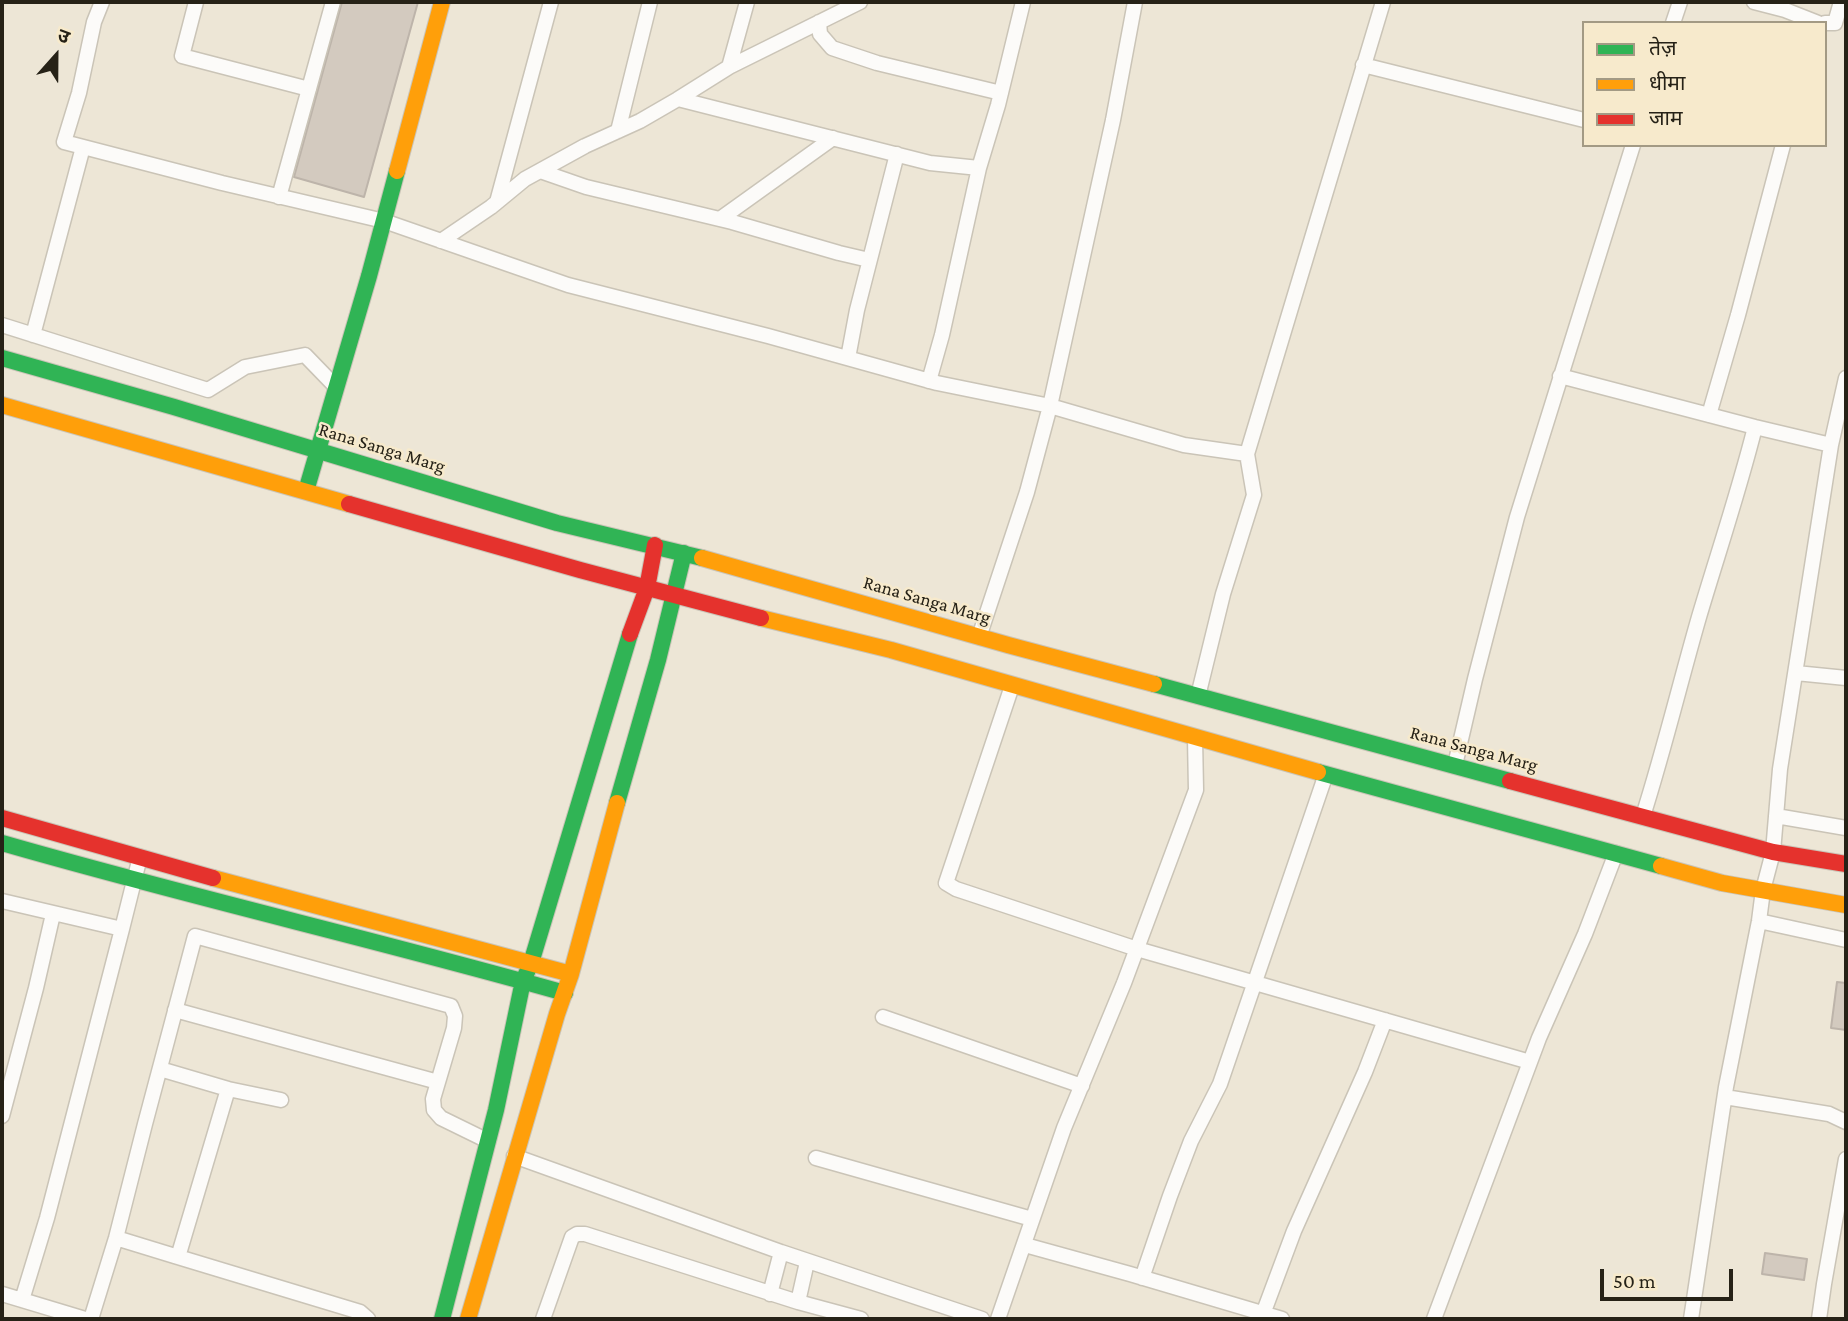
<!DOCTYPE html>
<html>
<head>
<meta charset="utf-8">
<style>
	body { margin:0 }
	#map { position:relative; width:1848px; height:1321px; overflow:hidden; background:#ede6d6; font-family:"Crimson Pro","Noto Sans Devanagari",serif }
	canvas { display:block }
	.frame { position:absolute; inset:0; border:4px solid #262217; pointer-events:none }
	.legend { position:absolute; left:1582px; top:21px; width:245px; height:126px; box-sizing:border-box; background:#f7eacc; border:2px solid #a39a84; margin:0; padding:9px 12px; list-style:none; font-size:21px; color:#262217 }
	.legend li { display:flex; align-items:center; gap:14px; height:35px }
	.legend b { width:35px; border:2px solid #a39a84 }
	.north { position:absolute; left:21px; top:21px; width:70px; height:70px; -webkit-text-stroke:5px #f7eacc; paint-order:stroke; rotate:21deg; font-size:19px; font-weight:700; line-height:28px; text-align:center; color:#262217 }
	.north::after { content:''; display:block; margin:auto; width:24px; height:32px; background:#262217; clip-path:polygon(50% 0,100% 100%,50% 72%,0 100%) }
	.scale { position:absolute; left:1600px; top:1269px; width:133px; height:32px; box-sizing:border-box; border:4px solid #262217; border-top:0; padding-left:9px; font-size:21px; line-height:24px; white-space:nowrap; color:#262217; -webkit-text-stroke:5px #f7eacc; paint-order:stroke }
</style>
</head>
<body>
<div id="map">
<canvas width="1848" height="1321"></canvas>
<div class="frame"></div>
<ul class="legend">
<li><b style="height:9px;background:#30b455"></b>तेज़</li>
<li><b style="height:9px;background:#ff9f0a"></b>धीमा</li>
<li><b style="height:9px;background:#e5322d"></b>जाम</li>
</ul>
<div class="north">उ</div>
<div class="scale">50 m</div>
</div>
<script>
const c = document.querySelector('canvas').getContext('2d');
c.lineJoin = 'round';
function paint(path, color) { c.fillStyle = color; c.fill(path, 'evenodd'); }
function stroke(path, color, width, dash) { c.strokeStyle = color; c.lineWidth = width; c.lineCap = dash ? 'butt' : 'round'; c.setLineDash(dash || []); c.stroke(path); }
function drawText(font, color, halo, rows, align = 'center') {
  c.font = font + ' "Crimson Pro",serif'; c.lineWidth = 5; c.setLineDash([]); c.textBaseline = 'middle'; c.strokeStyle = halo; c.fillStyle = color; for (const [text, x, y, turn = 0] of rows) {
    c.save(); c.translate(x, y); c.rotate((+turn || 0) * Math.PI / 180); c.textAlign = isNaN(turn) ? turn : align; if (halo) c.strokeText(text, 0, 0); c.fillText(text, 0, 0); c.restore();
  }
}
const building = new Path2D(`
	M342,2h76l-54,195 -70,-20z
	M1837,982l9,1v47l-15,-2z
	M1765,1253l42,6 -3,21 -42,-6z`);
paint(building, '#d3cabf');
stroke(building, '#bdb4aa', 2);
const street = new Path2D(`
	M102,2l-8,20 -15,71 -15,49 158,41 162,38 184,64 200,51 169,47 113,23 134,39 63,9 136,-452
	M196,2l-14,54 127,33
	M1754,2l31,8 33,13
	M819,22l1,12 12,14 45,15 124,30
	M1673,23l7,-21
	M1825,23h10l6,-21
	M1363,65l221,55
	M729,67l18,-65
	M678,99l51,-32 131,-65
	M618,131l32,-129
	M540,171l46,16 146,35 107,31 30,7
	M279,197l54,-195
	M497,202l54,-200
	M720,219l113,-81
	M441,241l50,-34 34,-28 60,-33 55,-25 38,-22 252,64 49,5
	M2,325l206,65 37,-23 60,-12 31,32
	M33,335l50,-188
	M848,358l9,-48 40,-156
	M1560,376l195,51 76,18
	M929,381l13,-46 37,-167 19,-63 25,-103
	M1709,415l29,-100 45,-170
	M979,637l48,-145 23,-86 63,-286 22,-118
	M1796,673l50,5
	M1012,686l-66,197 10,6 181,60 393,113
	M1198,696l25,-102 31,-99 -7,-41
	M1455,765l20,-86 42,-162 116,-372
	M1643,816c21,-66 37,-133 56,-199 19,-64 40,-126 56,-190
	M1776,816l70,12
	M2,901l120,28 18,-72
	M1759,921l87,19
	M175,1010l263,72
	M883,1017l199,69
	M160,1069l68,20 53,11
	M228,1089l-50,168 182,55 8,7
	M1725,1097l104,17 17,8
	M2,1116l34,-128 17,-74
	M514,1156l267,96 201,67
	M816,1158l216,61
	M116,1238l62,19
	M1025,1245l105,29 152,45
	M807,1262l-9,40 63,17
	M1142,1278l28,-82 21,-55 29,-57 106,-310
	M2,1294l83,25
	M770,1294l11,-42
	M22,1300l25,-82 75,-289
	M1263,1314l31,-83 71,-159 20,-52
	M91,1319l25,-81 29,-114 50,-188 256,70 4,10 -1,12 -21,71 1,11 7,8 47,23
	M543,1319l29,-82 5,-3h8l213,68
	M998,1319l66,-191 60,-145 72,-193 -1,-52
	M1434,1319l105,-281 46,-104 31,-81
	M1691,1319l35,-232 33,-166 4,-31 10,-38 7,-83 51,-324 15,-67
	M1819,1319l5,-35 22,-125`);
const fast = new Path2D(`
	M2,358l172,49 383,116 145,35
	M306,491l63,-215 28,-105
	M1154,684l356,97
	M1318,772l343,94
	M617,803l41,-143 26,-107
	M2,843c187,54 376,97 563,150
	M442,1319l54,-209 27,-129 8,-18 99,-329`);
const slow = new Path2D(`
	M397,171l45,-169
	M2,405l347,99
	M702,558l306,87 146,39
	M761,618l130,32 427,122
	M1661,866l61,17 124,22
	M213,878l358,96
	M468,1319l89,-305 14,-40 46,-171`);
const jam = new Path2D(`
	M349,504l231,66 181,48
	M630,634l17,-46 8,-43
	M1510,781l263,71 73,12
	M2,818l211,60`);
stroke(street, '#cac4b7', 17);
stroke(fast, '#cac4b7', 18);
stroke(slow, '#cac4b7', 18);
stroke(jam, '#cac4b7', 18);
stroke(street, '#fcfbf9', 14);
stroke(fast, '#30b455', 16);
stroke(slow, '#ff9f0a', 16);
stroke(jam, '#e5322d', 16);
drawText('19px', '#262217', '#f7eacc', [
	["Rana Sanga Marg",382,448,17],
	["Rana Sanga Marg",927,600,16],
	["Rana Sanga Marg",1474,749,15]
]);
</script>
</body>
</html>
